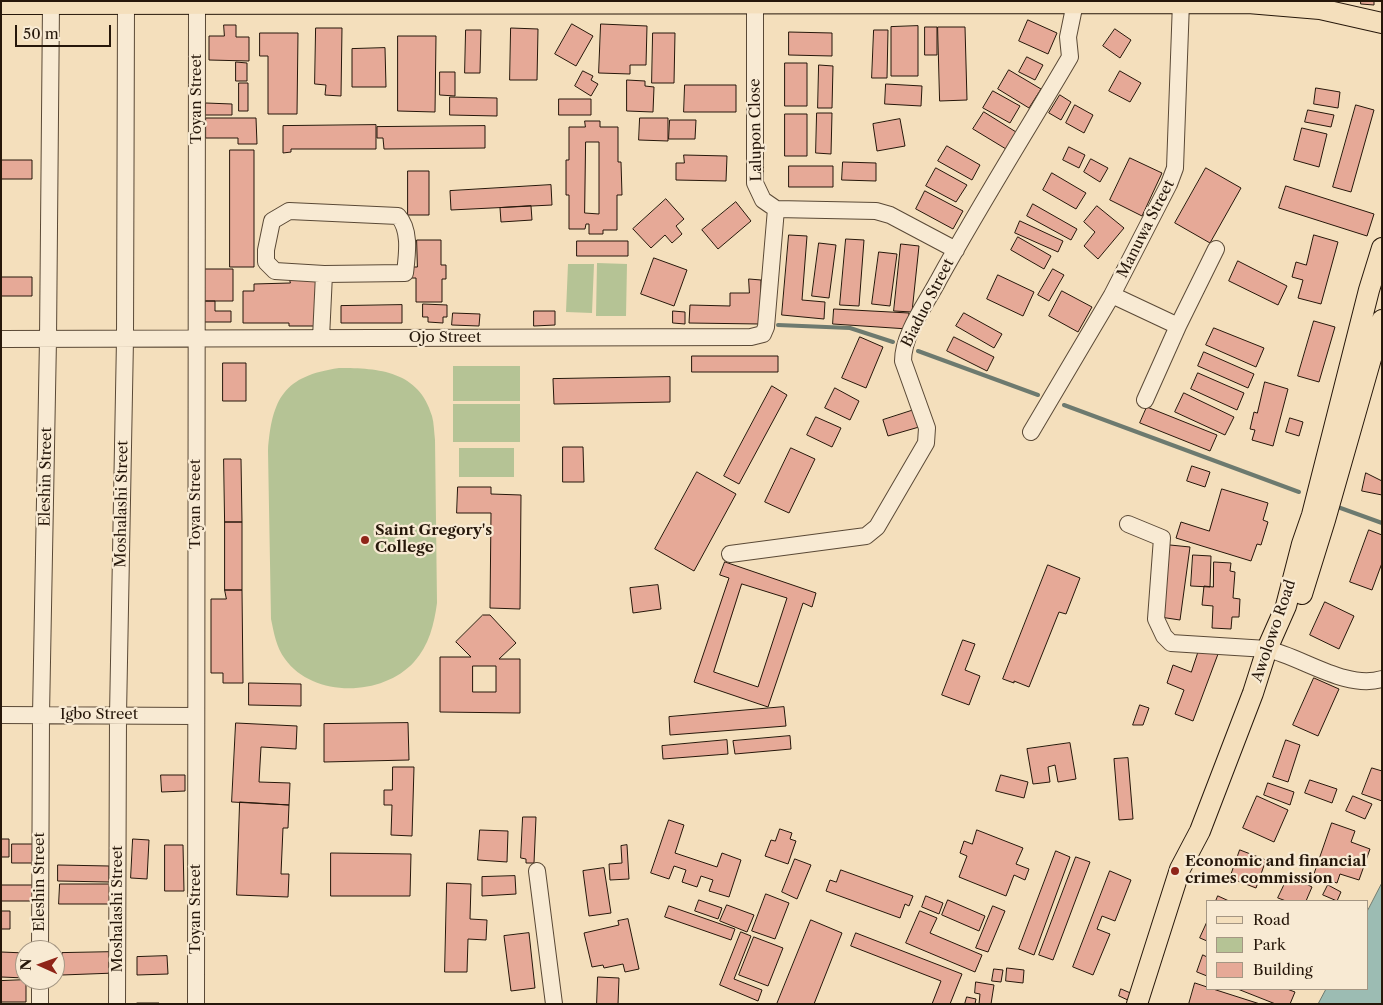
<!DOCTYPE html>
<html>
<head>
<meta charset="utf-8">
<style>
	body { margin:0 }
	#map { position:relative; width:1383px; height:1005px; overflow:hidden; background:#f4dfbc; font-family:"Libre Caslon Text",serif }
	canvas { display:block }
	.frame { position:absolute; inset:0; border:2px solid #26170a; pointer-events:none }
	.legend { position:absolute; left:1206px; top:900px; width:162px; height:90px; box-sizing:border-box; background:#f8ead3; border:1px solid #a49683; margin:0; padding:6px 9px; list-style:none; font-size:15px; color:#26170a }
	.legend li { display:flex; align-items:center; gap:10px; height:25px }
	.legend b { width:25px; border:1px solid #a49683 }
	.north { position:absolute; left:15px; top:940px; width:50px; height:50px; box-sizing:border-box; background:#f8ead3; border:1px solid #a49683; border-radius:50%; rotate:272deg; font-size:14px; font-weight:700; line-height:20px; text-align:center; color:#26170a }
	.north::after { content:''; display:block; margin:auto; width:18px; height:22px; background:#8f2418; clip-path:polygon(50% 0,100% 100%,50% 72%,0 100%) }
	.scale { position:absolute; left:15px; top:25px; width:96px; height:22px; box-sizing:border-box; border:2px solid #26170a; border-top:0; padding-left:6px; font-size:15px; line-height:18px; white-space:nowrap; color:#26170a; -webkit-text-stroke:4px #f8ead3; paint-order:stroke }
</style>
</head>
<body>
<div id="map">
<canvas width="1383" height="1005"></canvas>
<div class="frame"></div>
<ul class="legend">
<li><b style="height:6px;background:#f4dfbc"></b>Road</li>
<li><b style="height:14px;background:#b5c395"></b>Park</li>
<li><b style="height:14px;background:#e6a997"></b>Building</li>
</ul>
<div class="north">N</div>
<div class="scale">50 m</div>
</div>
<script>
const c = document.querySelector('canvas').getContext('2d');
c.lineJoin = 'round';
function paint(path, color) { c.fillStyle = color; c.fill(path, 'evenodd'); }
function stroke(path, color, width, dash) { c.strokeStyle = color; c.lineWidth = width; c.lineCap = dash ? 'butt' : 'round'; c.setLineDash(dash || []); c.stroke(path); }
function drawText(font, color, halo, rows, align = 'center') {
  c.font = font + ' "Libre Caslon Text",serif'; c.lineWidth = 4.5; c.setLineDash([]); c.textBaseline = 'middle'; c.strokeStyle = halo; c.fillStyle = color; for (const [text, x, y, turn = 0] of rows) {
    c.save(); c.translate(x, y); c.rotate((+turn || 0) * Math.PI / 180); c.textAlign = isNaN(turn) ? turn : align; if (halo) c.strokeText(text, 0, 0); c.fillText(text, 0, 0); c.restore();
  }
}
paint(new Path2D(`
	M597,263l30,1 -1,52h-30z
	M568,264h26l-2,49 -26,-1z
	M453,366h67v35h-67z
	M339,368c40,0 80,3 93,48 2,7 2,16 3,24l2,163c-3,22 -8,42 -23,59 -32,35 -101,36 -129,-3 -9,-12 -11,-26 -14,-40l-3,-168c4,-53 16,-75 71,-83z
	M453,404h67v38h-67z
	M459,448h55v29h-55z`), '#b5c395');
const water = new Path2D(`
	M1382,883v121h-64l8,-15h41v-77z`);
paint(water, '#9cbcb3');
stroke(water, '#6d7a6f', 1);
stroke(new Path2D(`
	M778,325l72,3 43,14
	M918,351l120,44
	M1064,405l235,87
	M1335,506l47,17`), '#6d7a6f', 4);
const building = new Path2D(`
	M1361,1h13v4l-13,-1z
	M1028,20l29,13 -9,21 -29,-13z
	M572,24l21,12 -17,30 -21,-12z
	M601,24l46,2 -1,39h-16v9l-31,-1z
	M224,25h12v12h13v24l-40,-1v-24h15z
	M918,26v50h-27v-49z
	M925,27h12v28h-12z
	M938,27h27l2,73 -27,1z
	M316,28h26l-1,68 -16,-1 1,-10 -11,-1z
	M511,28l27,1 -1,51h-27z
	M1115,29l16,11 -11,18 -17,-12z
	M466,30h15l-1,43h-15z
	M874,30h14l-1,48h-15z
	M789,32l43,1v23l-43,-1z
	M260,33h38l-1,81h-29v-58h-8z
	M653,33h22l-1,50h-22z
	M398,36h38l-1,76 -37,-1z
	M385,48l1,39h-34v-38z
	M1027,57l16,8 -8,15 -16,-8z
	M236,62l11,1v18h-11z
	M785,63h22v43h-22z
	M819,65l14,1 -1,42h-14z
	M1009,70l32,19 -12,19 -31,-19z
	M583,71l10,5 -2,4 7,4 -7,12 -16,-10z
	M1120,71l21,12 -11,19 -21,-11z
	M440,72h15v24l-15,-1z
	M627,80l18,1v5l9,1 -1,25 -26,-1z
	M239,83h9v28h-9z
	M886,84l36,2 -1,20 -36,-2z
	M685,85h51v27h-52z
	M1316,88l24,4 -2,16 -24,-4z
	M993,91l27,15 -10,17 -27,-15z
	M1060,95l11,7 -10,18 -12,-7z
	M450,97l47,1v18l-47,-1z
	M559,99h32v16h-32z
	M206,103l26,1v11h-27z
	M1075,105l18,10 -9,18 -18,-10z
	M1356,105l18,5 -23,82 -18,-5z
	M1308,110l26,5 -3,12 -26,-5z
	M984,112l32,20 -10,17 -33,-20z
	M817,113h15l-1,41 -15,-1z
	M785,114h22v42h-22z
	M206,118h50l1,26h-19v-6h-32z
	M640,118h28v23l-29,-1z
	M900,119l5,27 -28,5 -4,-27z
	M670,120h26l-1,19h-26z
	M585,121h15v6h18v35h3l1,33h-5v35h-14v4h-14v-10h-3l-1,5h-16v-34h-3v-35h3v-33h16zM586,142h13v72l-14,-1z
	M376,125v24h-85v3l-8,1v-27z
	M485,126v22l-101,1 -1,-11h-6v-11z
	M1302,128l25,6 -8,33 -25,-7z
	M947,146l33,19 -8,15 -34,-19z
	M1069,147l16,8 -6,13 -16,-8z
	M230,150h24v117h-24z
	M684,155l43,1 -1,25 -50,-1v-17h8z
	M1130,158l32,15 -20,43 -32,-16z
	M1091,159l17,9 -8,14 -16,-10z
	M1,160h31v19h-31z
	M843,162l33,1v18l-34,-1z
	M789,166h44v21h-44z
	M936,168l31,17 -11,17 -30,-16z
	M1206,168l35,20 -31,55 -35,-20z
	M408,171h21v44h-21z
	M1052,173l34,20 -10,16 -33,-19z
	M551,185l1,20 -101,5 -1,-19z
	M1286,186l88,28 -7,22 -88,-28z
	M925,191l38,20 -10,18 -37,-20z
	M666,199l18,20 -8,7 6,8 -10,9 -7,-8 -14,13 -18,-19z
	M736,202l15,19 -33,28 -16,-19z
	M1033,204l44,25 -6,11 -44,-24z
	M531,206l1,14 -31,2 -1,-14z
	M1097,206l27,22 -26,31 -14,-13 11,-14 -11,-10z
	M1020,221l43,20 -5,11 -43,-19z
	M789,235l18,1 -5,64 23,2 -1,17 -42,-4z
	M1314,235l24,7 -17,62 -23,-6 5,-18 -11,-3 4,-15 10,3z
	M1018,237l33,19 -7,13 -33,-19z
	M846,239l18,1 -5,66 -19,-1z
	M417,240h24v25h5v14h-4v23h-26v-24h-8v-11h9z
	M577,241h51v15h-51z
	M819,243l17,2 -7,53 -17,-2z
	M901,244l18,2 -7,66 -18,-1z
	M879,252l18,2 -7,52 -18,-2z
	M654,258l33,12 -13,36 -33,-12z
	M1238,261l49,25 -9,19 -49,-24z
	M204,269h29v32h-29z
	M1053,269l11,6 -15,26 -11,-6z
	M998,275l36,17 -11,24 -36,-17z
	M1,277h31v19h-31z
	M749,279l12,1 -1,44 -71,-1 1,-18 40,1v-13h19z
	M290,280h26v46h-27v-3h-46v-32h11v-7l36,-1z
	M1062,291l30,16 -14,25 -29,-16z
	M204,301h11v10h16v11h-27z
	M423,304l24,1v12h-4v6l-15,-1v-5h-5z
	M402,305v18h-61v-17z
	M834,309l75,4 -1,16 -75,-5z
	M534,311h21v14l-21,1z
	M673,311l12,1v12l-12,-1z
	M453,313l27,1 -1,12 -27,-1z
	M964,313l38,21 -8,14 -38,-22z
	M1314,321l21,6 -16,55 -21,-6z
	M1214,328l50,20 -8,19 -50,-22z
	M860,337l23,10 -17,41 -24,-10z
	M954,337l40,20 -7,14 -40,-20z
	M1204,352l50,22 -6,14 -50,-22z
	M692,356h86v16h-86z
	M223,363h23v38h-23z
	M1198,373l46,20 -7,17 -46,-21z
	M670,377v25l-116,2 -1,-25z
	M1265,382l23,7 -15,57 -21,-6 3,-10 -5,-1 4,-17 3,1z
	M772,386l15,9 -48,89 -15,-8z
	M835,388l24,13 -9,19 -25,-12z
	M1184,393l50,24 -9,18 -50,-23z
	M1147,407l70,28 -7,16 -70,-28z
	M914,410l5,17 -31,9 -5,-16z
	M816,417l25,11 -9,19 -25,-12z
	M1290,418l13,4 -4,14 -13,-4z
	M563,447h20l1,35h-21z
	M791,448l24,11 -26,54 -24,-11z
	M224,459h17l1,63h-17z
	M1192,466l18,6 -5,15 -18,-6z
	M697,472l39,22 -42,77 -39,-22z
	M1366,473l16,8v14l-20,-4z
	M458,487h33v7l30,1 -1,114 -30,-1 1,-95h-34z
	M1222,489l46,14 -5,17 5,2 -7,23 -4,-1 -6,17 -75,-23 5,-16 28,9z
	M225,522h17v68h-17z
	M1369,530l13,5v28l-10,27 -22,-8z
	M1170,545l20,2 -10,73 -20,-3z
	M1193,555l18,1 -1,31 -19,-1z
	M725,562l91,31 -4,14 -9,-4 -35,104 -74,-25 35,-104 -9,-3zM742,584l45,14 -29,89 -44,-15z
	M1214,562l17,1 -1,8 5,1 -2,26 7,1 -1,18h-7l-1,12 -19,-1 1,-22 -11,-1 2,-19 9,1z
	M1048,565l32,13 -14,36 -7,-2 -30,75 -15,-6v2l-11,-4z
	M658,585l3,24 -28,4 -3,-25z
	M225,590h17l1,93h-20v-10h-12v-74h15z
	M1325,602l29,14 -15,33 -29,-14z
	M483,615h7l26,28 -17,16h21v54l-80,-1v-55h31l-15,-15zM473,666h23v26h-23z
	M963,640l12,4 -10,26 15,6 -11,29 -27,-10z
	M1200,647l18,7 -25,67 -18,-7 9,-24 -17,-7 6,-18 18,7z
	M1314,678l25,11 -21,47 -25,-11z
	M249,683l52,1v22l-52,-1z
	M1140,705l9,3 -6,17h-10z
	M784,707l2,19 -116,9 -1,-18z
	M236,723l61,3 -1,23 -35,-2 -2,35 31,1 -1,22 -57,-3z
	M408,723l1,37 -85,2v-38z
	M790,736l1,13 -56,5 -2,-13z
	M727,740l1,14 -65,5 -1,-13z
	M1286,740l14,5 -12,37 -15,-5z
	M1070,743l6,36 -18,3 -3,-17 -7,2 2,15 -17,2 -6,-35z
	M1128,758l5,61 -14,1 -5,-61z
	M393,767h21l-2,69 -21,-1 1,-30h-8v-15h8z
	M1372,768l10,3v30l-20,-7z
	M161,775h24v16l-23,1z
	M1001,775l27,7 -4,16 -28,-7z
	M1310,780l27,9 -5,14 -27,-10z
	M1268,783l26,9 -4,13 -26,-10z
	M1257,796l31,14 -14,32 -31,-14z
	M1353,796l19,8 -7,15 -19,-8z
	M240,802l49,3 -1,23h-5l-2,46h8l-1,23 -51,-2z
	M523,817h13l-2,46h-8v-4l-5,-1z
	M669,820l15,5 -9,28 42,14 5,-14 19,7 -12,37 -20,-6 4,-11 -12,-4 -4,11 -15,-5 4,-12 -12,-4 -5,13 -18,-6z
	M1332,823l23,8 -4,11 19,7 -11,31 -19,-6 -3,9 -23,-8z
	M780,829l12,4 -2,6 6,2 -8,23 -23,-8 6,-16 4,1z
	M480,830l28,1 -1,31 -29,-2z
	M977,830l46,18 -7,16 13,5 -4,11 -11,-5 -8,21 -47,-19 8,-21 -7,-3 4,-12 8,3z
	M1,839h8v18h-8z
	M133,839l16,1 -2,39 -16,-1z
	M12,844h24l-1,19h-23z
	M165,845h18l1,46h-19z
	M627,845l2,34 -19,1 -1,-16 13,-1 -1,-17z
	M1240,850l26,10 -10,28 -26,-10z
	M1056,851l14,6 -36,98 -15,-6z
	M331,853l80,1 -1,42h-79z
	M1076,857l14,5 -37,98 -14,-5z
	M795,859l16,6 -14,34 -15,-7z
	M58,865l51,1v16l-51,-1z
	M604,868l7,45 -22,3 -6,-45z
	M841,870l72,26 -4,10 -4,-2 -5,14 -74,-27 4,-11 6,2z
	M1110,871l21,9 -16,41 -13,-5 -5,13 13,5 -17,41 -20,-8z
	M1289,875l23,12 -6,14h-20l-8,-3z
	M515,876l1,18 -34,2v-19z
	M447,883l24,1 -1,35 17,1 -1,20 -18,-1 -1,33h-22z
	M60,884h52v20h-53z
	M1,885h34v16h-34z
	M1328,885l13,7 -4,9 -14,-6z
	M766,894l23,9 -14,36 -23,-8z
	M926,896l17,7 -4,11 -17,-7z
	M1218,896l11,5h-13z
	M699,900l23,8 -4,11 -23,-8z
	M948,900l37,16 -6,15 -37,-16z
	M727,905l27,10 -7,17 -27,-11z
	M669,906l66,23 -4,11 -66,-23z
	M993,906l12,5 -17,41 -12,-4z
	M1,911h9v18h-9z
	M920,911l17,7 -7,15 52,22 -7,17 -69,-29z
	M628,919l11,50 -14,3 -2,-8 -19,4 -1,-3 -11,2 -8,-34 35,-8 -1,-4z
	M811,920l31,13 -28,71h-37z
	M1207,922v19l-7,-3z
	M741,932l10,4 -17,43 28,11 -4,11 -38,-16z
	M529,933l6,55 -24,3 -7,-55z
	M856,933l106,41 -12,30h-18l9,-23 -90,-35z
	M754,937l29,11 -15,38 -29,-11z
	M1,952l24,1v25l-24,-1z
	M115,952v21l-53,2v-22z
	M1203,955l4,2v19l-10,-4z
	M167,956l1,18 -31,1v-18z
	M1007,968l17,2 -1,13 -17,-2z
	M994,969l9,1 -2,12 -9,-1z
	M598,977l21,1 -1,26h-21z
	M26,980v22h-25v-21z
	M976,982l18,3 -3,19h-12l1,-10 -5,-1z
	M1195,983l12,4v2h6l47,15h-71z
	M1121,989l12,5 -3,7 -11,-5z
	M1238,989h49l8,3 -5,12h-14z
	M967,997l9,2 -1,5h-10z
	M137,1003h22v1h-22z`);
paint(building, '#e6a997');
stroke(building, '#26170a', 1);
const minor = new Path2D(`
	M755,3v180l8,17 13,9 100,2 14,4 66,35
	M289,211l109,5c13,14 9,39 7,57l-81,1 -49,-3 -9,-9v-12l6,-29z
	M1112,295l66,31
	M321,338l3,-64
	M1,339l750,-2 12,-3 3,-7 10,-118
	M1145,400l33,-74 38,-77
	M1031,432l81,-137 57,-111 6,-16 6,-166
	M1128,524l34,14 -6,81 8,17 7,7 96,6c35,8 79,41 115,30
	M730,554l136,-18 11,-9 49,-84 1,-15 -24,-67c0,-27 23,-57 35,-80 42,-76 88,-149 132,-224l-2,-20 7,-34
	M1,715l195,1
	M537,871l17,133
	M40,950l1,-235 7,-376 3,-335
	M40,1004v-24
	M117,1004l1,-289 7,-376 1,-334
	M196,1004l1,-1000`);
const major = new Path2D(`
	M1,4l1247,-1 72,6 62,14
	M1302,594l23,-74 57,-200
	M1137,1004l43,-135 20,-38 53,-138 14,-44 19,-43 16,-62 10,-29 57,-225 13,-42`);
stroke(minor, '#5a4936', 18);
stroke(major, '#26170a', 22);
stroke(minor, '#f8ead3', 16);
stroke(major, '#f4dfbc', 20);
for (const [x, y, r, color] of [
	[365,540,5,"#8f2418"],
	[1175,871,5,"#8f2418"]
]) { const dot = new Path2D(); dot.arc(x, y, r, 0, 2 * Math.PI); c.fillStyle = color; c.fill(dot); stroke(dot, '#f8ead3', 2); }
drawText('15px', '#26170a', '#f8ead3', [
	["Toyan Street",197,99,-90],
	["Lalupon Close",756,130,-91],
	["Manuwa Street",1146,229,-63],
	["Biaduo Street",928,303,-63],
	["Ojo Street",445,338],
	["Eleshin Street",46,477,-89],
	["Moshalashi Street",122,504,-89],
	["Toyan Street",196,504,-90],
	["Awolowo Road",1274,631,-71],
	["Igbo Street",99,715],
	["Eleshin Street",40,882,-90],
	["Moshalashi Street",118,909,-90],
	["Toyan Street",196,909,-90]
]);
drawText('bold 15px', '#26170a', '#f8ead3', [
	["Saint Gregory's",375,531],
	["College",375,548],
	["Economic and financial",1185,862],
	["crimes commission",1185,879]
], 'left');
</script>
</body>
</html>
